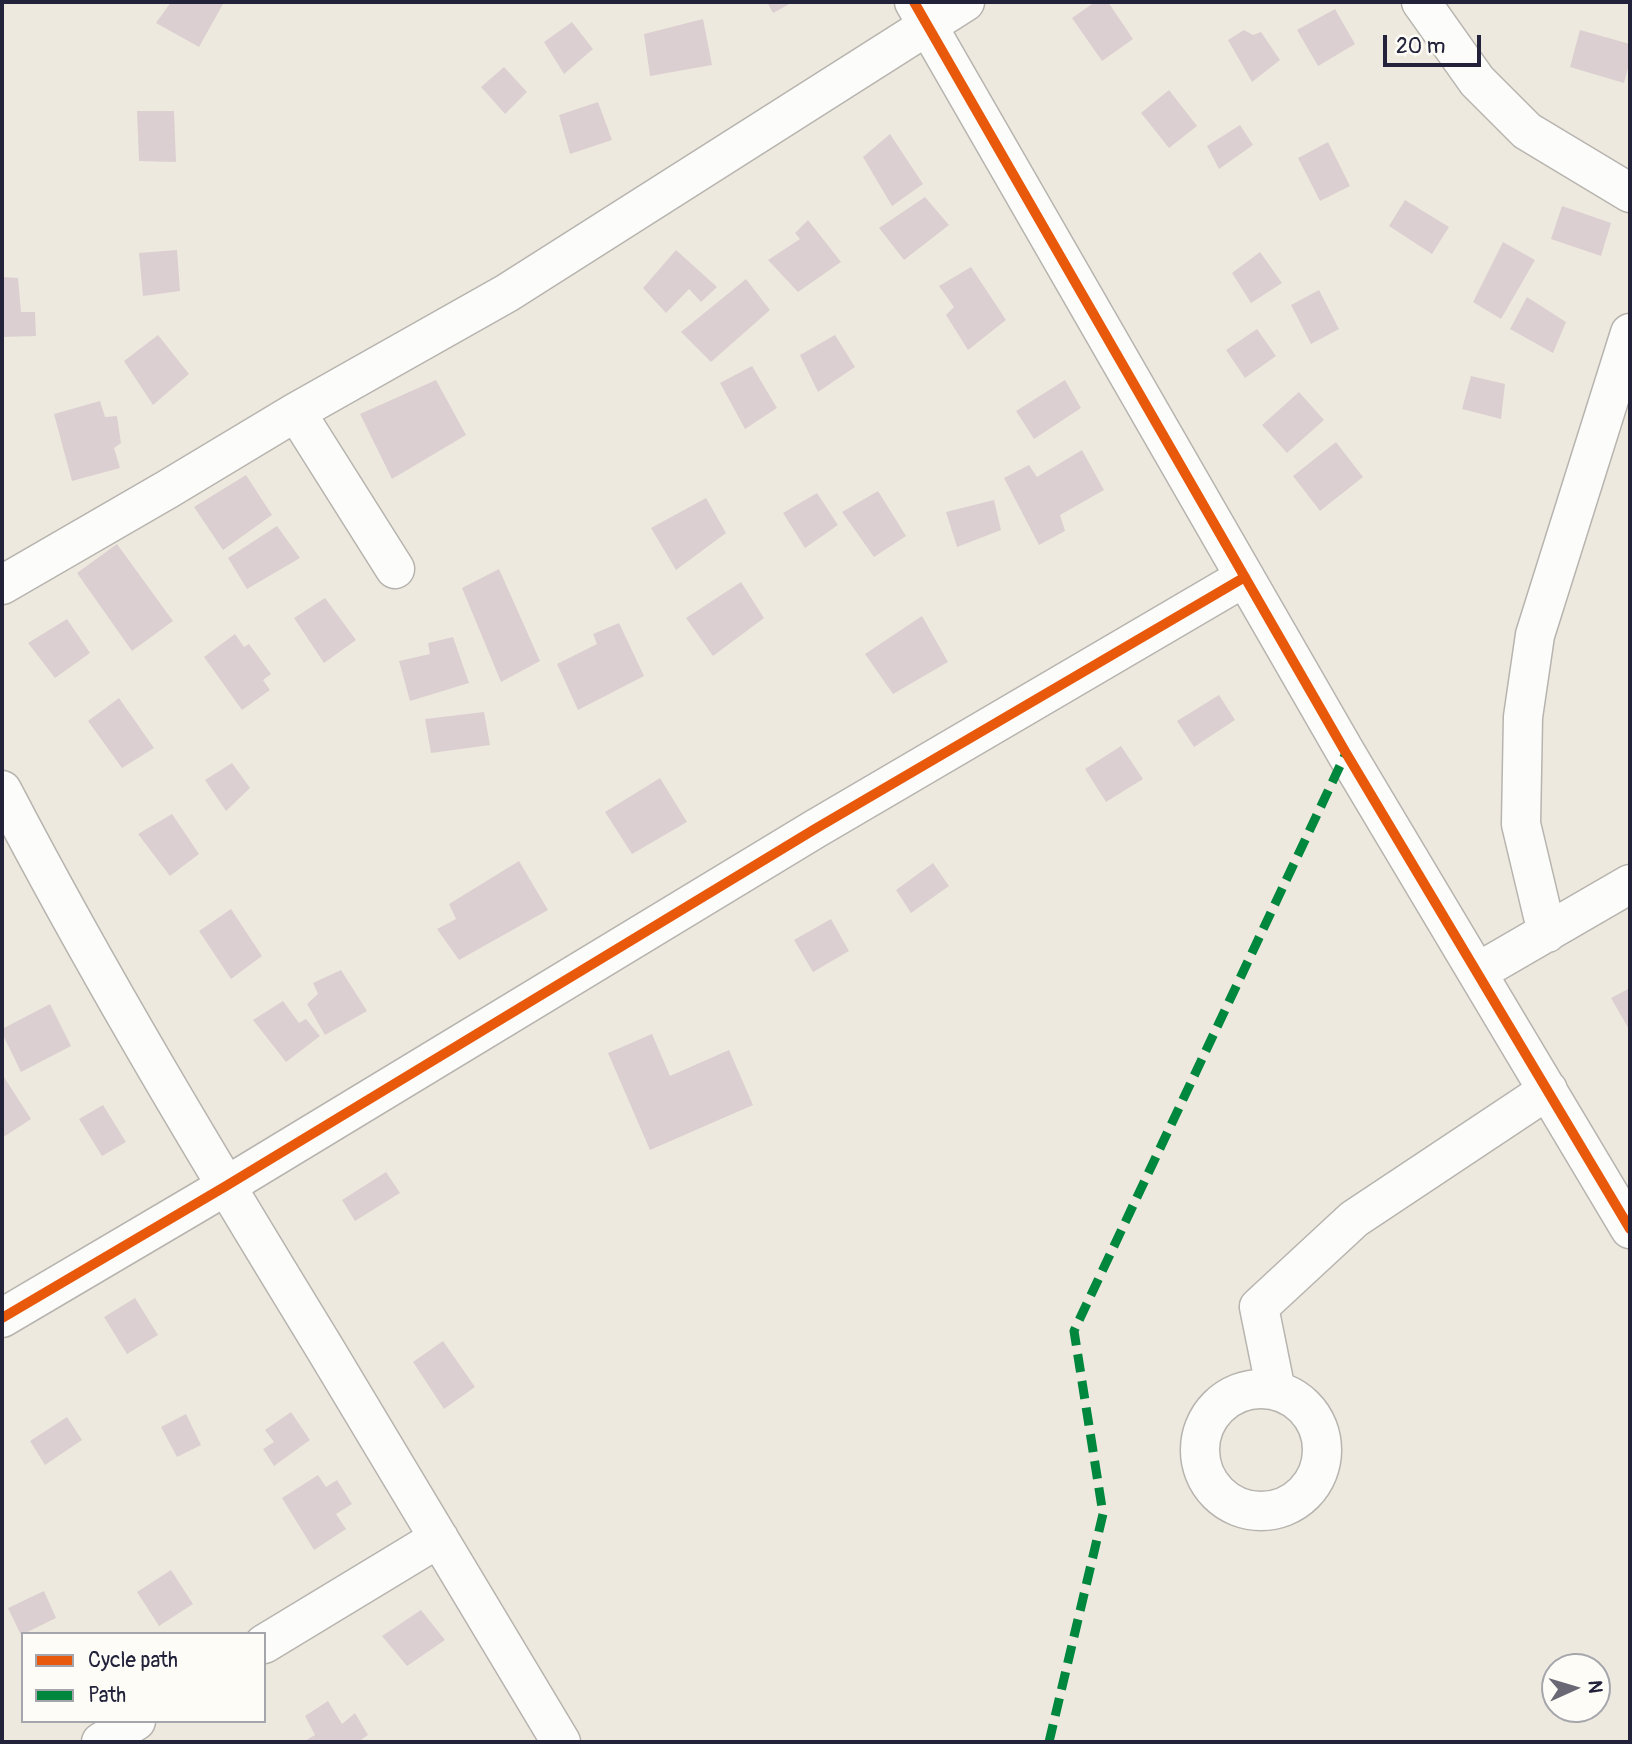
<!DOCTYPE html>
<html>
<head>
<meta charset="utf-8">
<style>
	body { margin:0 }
	#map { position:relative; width:1632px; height:1744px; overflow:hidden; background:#eee9de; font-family:Pangolin,sans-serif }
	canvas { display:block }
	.frame { position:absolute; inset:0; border:4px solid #22223b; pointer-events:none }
	.legend { position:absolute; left:21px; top:1632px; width:245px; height:91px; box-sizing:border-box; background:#fdfcf7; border:2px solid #a5a5ac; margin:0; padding:9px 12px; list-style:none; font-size:21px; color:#22223b }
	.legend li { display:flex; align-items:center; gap:14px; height:35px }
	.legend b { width:35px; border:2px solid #a5a5ac }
	.north { position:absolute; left:1541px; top:1653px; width:70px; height:70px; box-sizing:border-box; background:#fdfcf7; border:2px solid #a5a5ac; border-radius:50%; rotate:86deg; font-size:19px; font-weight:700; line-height:28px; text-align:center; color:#22223b }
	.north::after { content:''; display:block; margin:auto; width:24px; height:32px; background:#696874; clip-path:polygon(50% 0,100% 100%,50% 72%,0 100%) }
	.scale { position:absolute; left:1383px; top:35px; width:98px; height:32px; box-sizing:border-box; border:4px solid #22223b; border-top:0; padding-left:9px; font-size:21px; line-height:24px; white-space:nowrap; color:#22223b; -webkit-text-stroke:5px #fdfcf7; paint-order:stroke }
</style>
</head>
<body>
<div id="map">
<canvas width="1632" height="1744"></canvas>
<div class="frame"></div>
<ul class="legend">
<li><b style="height:9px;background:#e8590c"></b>Cycle path</li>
<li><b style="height:9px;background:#00873e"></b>Path</li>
</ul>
<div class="north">N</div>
<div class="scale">20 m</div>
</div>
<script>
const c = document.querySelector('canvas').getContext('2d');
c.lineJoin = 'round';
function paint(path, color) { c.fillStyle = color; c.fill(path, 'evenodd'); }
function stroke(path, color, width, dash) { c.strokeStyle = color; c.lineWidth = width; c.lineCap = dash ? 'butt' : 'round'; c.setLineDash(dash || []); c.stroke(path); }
paint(new Path2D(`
	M171,2h50l2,2 -24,43 -43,-24z
	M767,2h26l-20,11z
	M1095,2h13l25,37 -31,22 -30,-43z
	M1335,9l20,35 -37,22 -21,-36z
	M703,19l9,46 -62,11 -6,-42z
	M572,22l21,27 -29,25 -20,-32z
	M1244,30l9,5 8,-3 19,28 -28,22 -24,-42z
	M1580,30l50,14v16l-6,23 -54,-16z
	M504,67l23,25 -22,22 -24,-27z
	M1169,90l28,36 -28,22 -28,-35z
	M598,102l14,38 -42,14 -11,-39z
	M137,111h37l2,51 -37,-1z
	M1240,125l13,20 -34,24 -12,-23z
	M890,134l33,50 -31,22 -29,-49z
	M1328,142l22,44 -30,15 -22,-43z
	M925,197l24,28 -45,35 -25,-32z
	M1405,200l44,27 -17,27 -43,-28z
	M1562,206l49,17 -10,33 -50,-17z
	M808,220l33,42 -43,30 -30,-32 32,-21 -5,-6z
	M1503,242l32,18 -34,59 -28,-17z
	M177,250l3,41 -37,5 -4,-43z
	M676,250l41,37 -16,15 -12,-13 -23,24 -23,-25z
	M1260,252l22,31 -31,20 -19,-30z
	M971,267l35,53 -38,30 -22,-35 8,-8 -15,-21z
	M2,277l16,1 3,34h14l1,24 -34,1z
	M746,279l24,31 -59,52 -30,-30z
	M1319,290l20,39 -28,15 -20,-39z
	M1527,297l39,25 -13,31 -43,-24z
	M1257,329l19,27 -31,22 -19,-28z
	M158,335l31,39 -36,31 -29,-44z
	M835,335l20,32 -37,25 -18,-37z
	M752,366l25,42 -32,21 -25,-46z
	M1471,376l34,8 -4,35 -39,-10z
	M436,380l30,55 -74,44 -32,-65z
	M1065,380l16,28 -47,31 -18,-28z
	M1299,392l25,28 -37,33 -25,-28z
	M100,401l5,16 12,-1 4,27 -7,5 6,20 -48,13 -18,-67z
	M1336,442l27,35 -43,34 -27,-35z
	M1082,450l22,40 -44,25 5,16 -26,14 -35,-67 25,-13 8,12z
	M246,475l26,40 -49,35 -29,-43z
	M878,491l28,45 -32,21 -32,-45z
	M817,493l21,32 -33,23 -22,-35z
	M706,498l20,35 -50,37 -25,-42z
	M994,500l7,30 -44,17 -11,-35z
	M277,526l23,32 -53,31 -19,-31z
	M117,544l56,77 -41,30 -55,-78z
	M499,569l41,92 -39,21 -39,-94z
	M741,582l23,36 -51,38 -27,-38z
	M325,598l31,42 -32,23 -30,-45z
	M922,616l26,46 -55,32 -28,-40z
	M67,619l23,34 -35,25 -27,-35z
	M619,623l25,53 -66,34 -21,-46 40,-20 -4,-10z
	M235,634l9,13 5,-3 22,30 -8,6 7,10 -28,20 -38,-53z
	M453,637l16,46 -59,18 -11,-40 31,-7 -2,-11z
	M1219,695l16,25 -41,27 -17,-26z
	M119,698l35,50 -32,20 -34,-47z
	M484,712l6,33 -59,8 -6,-34z
	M1121,746l22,33 -37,23 -21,-33z
	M232,763l18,25 -24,23 -21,-31z
	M660,778l27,44 -55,32 -27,-42z
	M172,814l27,40 -29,22 -32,-42z
	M519,861l29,49 -89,50 -22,-31 19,-10 -7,-15z
	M933,863l16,23 -38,27 -15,-23z
	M231,909l31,47 -31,23 -32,-48z
	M831,919l18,32 -36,21 -19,-32z
	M341,970l26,41 -42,24 -18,-31 11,-10 -5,-11z
	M1630,988v43l-19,-33z
	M283,1001l16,22 7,-4 14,17 -34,26 -33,-42z
	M50,1004l21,42 -50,26 -19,-39v-4z
	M652,1034l18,42 59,-26 24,55 -103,45 -42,-97z
	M2,1074l29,45 -29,19z
	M103,1105l23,37 -24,14 -23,-37z
	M386,1172l14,21 -45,28 -13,-21z
	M135,1298l23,37 -31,19 -23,-37z
	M443,1341l32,46 -31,22 -31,-47z
	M291,1412l19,28 -36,26 -11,-17 11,-7 -9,-12z
	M186,1414l15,31 -24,12 -16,-30z
	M67,1417l15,23 -37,25 -15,-24z
	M318,1475l8,12 11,-7 15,24 -16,10 10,15 -32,21 -32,-52z
	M171,1570l22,34 -34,22 -22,-34z
	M44,1591l12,27 -35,17 -13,-27z
	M421,1610l24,30 -38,26 -25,-30z
	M328,1701l14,23 13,-11 13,22 -10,7h-55l12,-7 -10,-19z`), '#dbcfd1');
const minor = new Path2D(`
	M914,2l432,751 284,476
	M1421,2l56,79 50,50 103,62
	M296,412l99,157
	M2,585l166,-96 128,-77 211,-119 458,-291
	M2,790c99,190 210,374 322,557 79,132 158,263 237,395
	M1547,933l-26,-109 2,-107 12,-82 95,-302
	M1478,972l152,-88
	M2,1318l224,-132 589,-357 430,-252
	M1200 1450a61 61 0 1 1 122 0a61 61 0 1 1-122 0Z
	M1276,1391l-17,-84 95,-88 194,-129
	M264,1644l175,-106
	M101,1742l35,-21`);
stroke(minor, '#b7b4af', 41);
stroke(minor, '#fcfcfa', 38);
stroke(new Path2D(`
	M1049,1742l54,-228 -29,-183 272,-578`), '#00873e', 9, [18, 9]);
stroke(new Path2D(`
	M914,2l432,751 284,476
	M2,1318l224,-132 589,-357 430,-252`), '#e8590c', 10);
</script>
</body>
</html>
